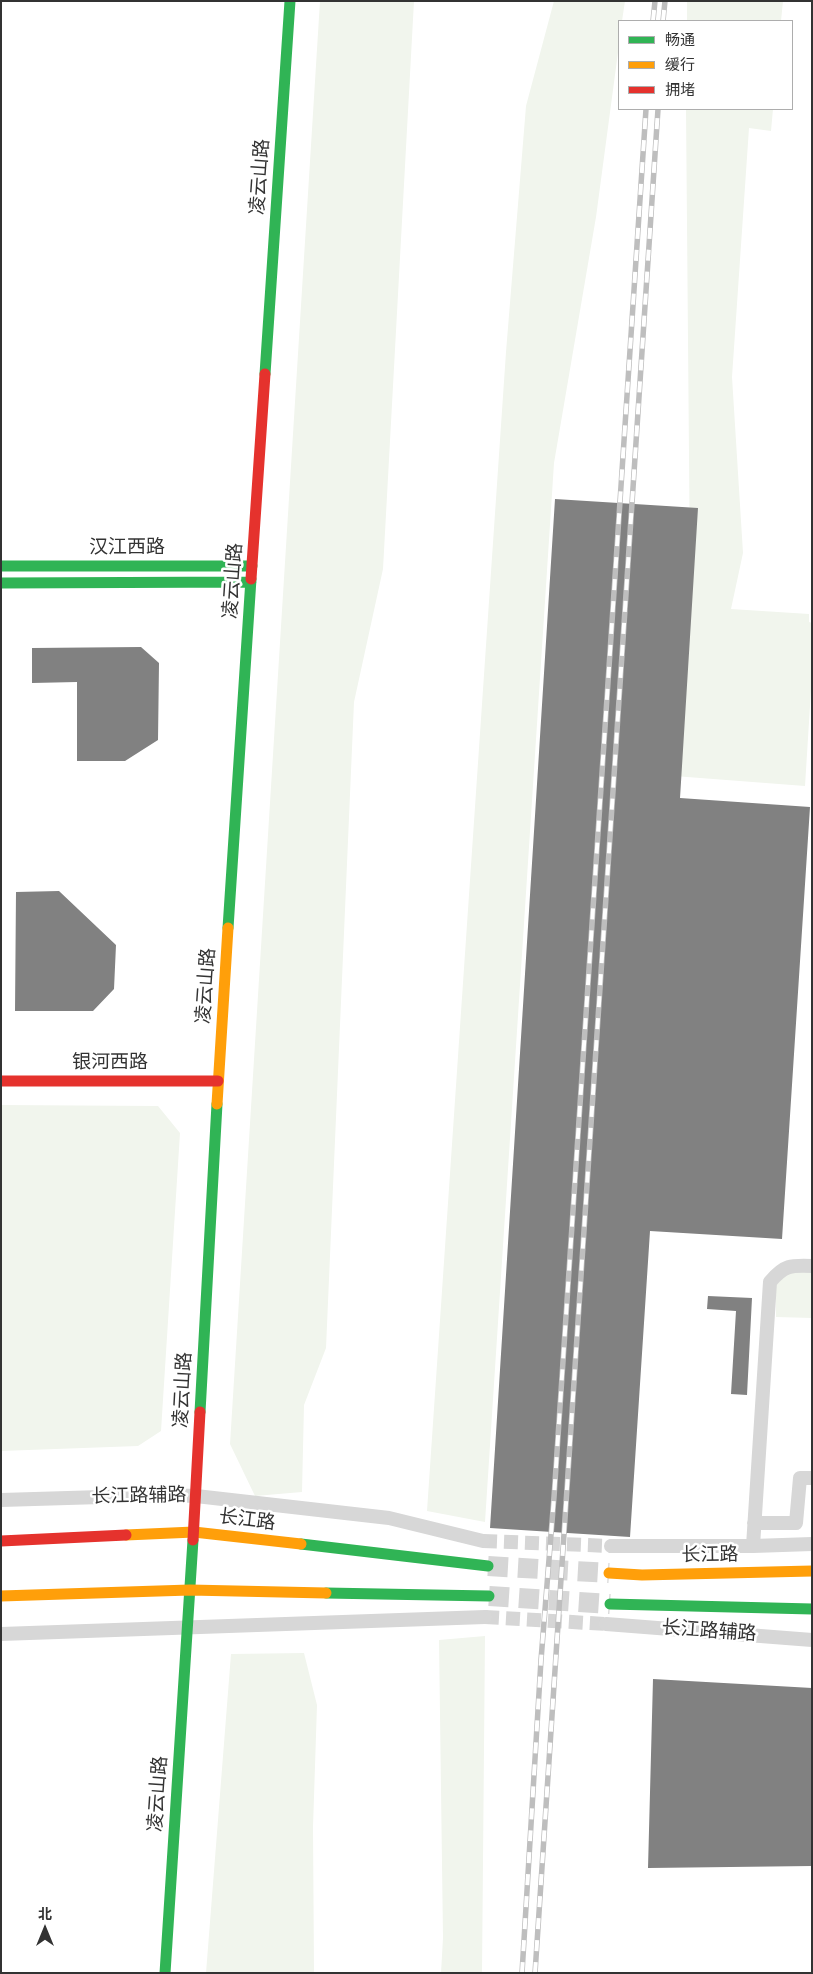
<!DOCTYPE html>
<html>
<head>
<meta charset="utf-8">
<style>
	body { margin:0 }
	#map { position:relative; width:813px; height:1974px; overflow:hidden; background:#fff; font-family:Jost,"Noto Sans SC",sans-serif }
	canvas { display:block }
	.frame { position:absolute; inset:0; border:2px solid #333; pointer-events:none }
	.legend { position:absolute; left:618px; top:20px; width:175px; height:90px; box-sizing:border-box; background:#fff; border:1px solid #adadad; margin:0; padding:6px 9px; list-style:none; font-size:15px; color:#333 }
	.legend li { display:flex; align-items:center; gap:10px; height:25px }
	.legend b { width:25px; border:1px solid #adadad }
	.north { position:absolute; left:20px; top:1904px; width:50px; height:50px; -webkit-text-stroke:4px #fff; paint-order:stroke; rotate:0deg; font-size:14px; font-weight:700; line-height:20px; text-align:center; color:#333 }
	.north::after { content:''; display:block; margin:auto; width:18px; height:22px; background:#333; clip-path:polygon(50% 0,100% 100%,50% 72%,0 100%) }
</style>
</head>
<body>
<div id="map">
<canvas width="813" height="1974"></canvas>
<div class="frame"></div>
<ul class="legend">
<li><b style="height:6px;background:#30b455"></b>畅通</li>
<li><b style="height:6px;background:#ff9f0a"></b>缓行</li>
<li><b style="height:6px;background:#e5322d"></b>拥堵</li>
</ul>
<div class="north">北</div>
</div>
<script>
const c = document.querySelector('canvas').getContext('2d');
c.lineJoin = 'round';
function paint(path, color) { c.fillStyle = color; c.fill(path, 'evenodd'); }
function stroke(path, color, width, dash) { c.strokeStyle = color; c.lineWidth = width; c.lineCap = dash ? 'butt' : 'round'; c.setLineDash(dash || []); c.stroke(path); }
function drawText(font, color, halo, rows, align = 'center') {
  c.font = font + ' Jost,"Noto Sans SC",sans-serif'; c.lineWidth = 5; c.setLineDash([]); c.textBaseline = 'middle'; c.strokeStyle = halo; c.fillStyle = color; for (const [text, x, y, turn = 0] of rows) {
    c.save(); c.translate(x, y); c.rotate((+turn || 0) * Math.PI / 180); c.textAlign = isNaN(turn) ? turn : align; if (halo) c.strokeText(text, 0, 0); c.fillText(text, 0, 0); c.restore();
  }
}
paint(new Path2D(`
	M320,1h94l-31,568 -29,133 -28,646 -22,57 -2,87 -47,4 -25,-52z
	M554,1h71l-3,20h-3v24l-23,172 -42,246 -69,1059 -58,-11 79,-1159 20,-246z
	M687,1h96l-2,20h-94z
	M686,109h87l-2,22 -22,-3 -17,249 11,176 -12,56 78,5v8l3,1v51l-7,112 -131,-10 16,-204z
	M1,1105l157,1 22,27 -19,298 -23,15 -137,5z
	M790,1271l22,1v46l-36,-1v-32z
	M485,1636l-3,337h-41l2,-35 -4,-298z
	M304,1653l13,52 -4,122 1,146h-108l25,-319z`), '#f1f5ed');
paint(new Path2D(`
	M555,499l143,9 -18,290 130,9 -28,432 -132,-8 -20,306 -140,-9z
	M141,647l18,16 -1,77 -33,21h-48v-79l-45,1v-35z
	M59,891l57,54 -2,44 -21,22h-78l1,-119z
	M708,1296l44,2 -5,97 -16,-1 5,-83 -29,-2z
	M653,1679l159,9v178l-164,2z`), '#818181');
stroke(new Path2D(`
	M483,1541l128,5
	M485,1617l121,7`), '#d6d6d6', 14, [14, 7]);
stroke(new Path2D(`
	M488,1566l121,7
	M489,1596l121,8`), '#d6d6d6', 20, [20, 10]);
stroke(new Path2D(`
	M1,1500l167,-5 28,1 193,22 94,23
	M754,1523h42l4,-45h12
	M611,1546h142l59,-2
	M753,1546l17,-264c14,-17 21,-17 42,-16
	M606,1624l206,16
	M1,1634l484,-17`), '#d7d7d7', 14);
stroke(new Path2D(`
	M265,374l25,-373
	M1,566h251
	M1,583l250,-1
	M228,928l23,-349
	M200,1412l17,-308
	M301,1544l187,22
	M326,1593l163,3
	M610,1604l202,5
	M165,1973l28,-433`), '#30b455', 11);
stroke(new Path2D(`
	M217,1104l11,-176
	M126,1535l68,-3 107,12
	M609,1573l33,2 170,-4
	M1,1596l189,-6 136,3`), '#ff9f0a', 11);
stroke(new Path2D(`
	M251,579l14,-205
	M1,1081h217
	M193,1540l7,-128
	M1,1541l125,-6`), '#e5322d', 11);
const rail = new Path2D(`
	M653,21l2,-20
	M663,21l2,-20
	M522,1973l19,-313 13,-163 92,-1388
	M535,1973l123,-1864`);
stroke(rail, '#bebebe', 5.5);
stroke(rail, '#fff', 4, [11]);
drawText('19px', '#333', '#fff', [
	["凌云山路",261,177,-86],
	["汉江西路",127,548],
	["凌云山路",234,581,-86],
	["凌云山路",207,986,-86],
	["银河西路",110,1063],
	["凌云山路",184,1390,-87],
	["长江路辅路",139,1497,-1],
	["长江路",247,1521,7],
	["长江路",710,1556,-1],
	["长江路辅路",709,1632,4],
	["凌云山路",159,1794,-86]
]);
</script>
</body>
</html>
